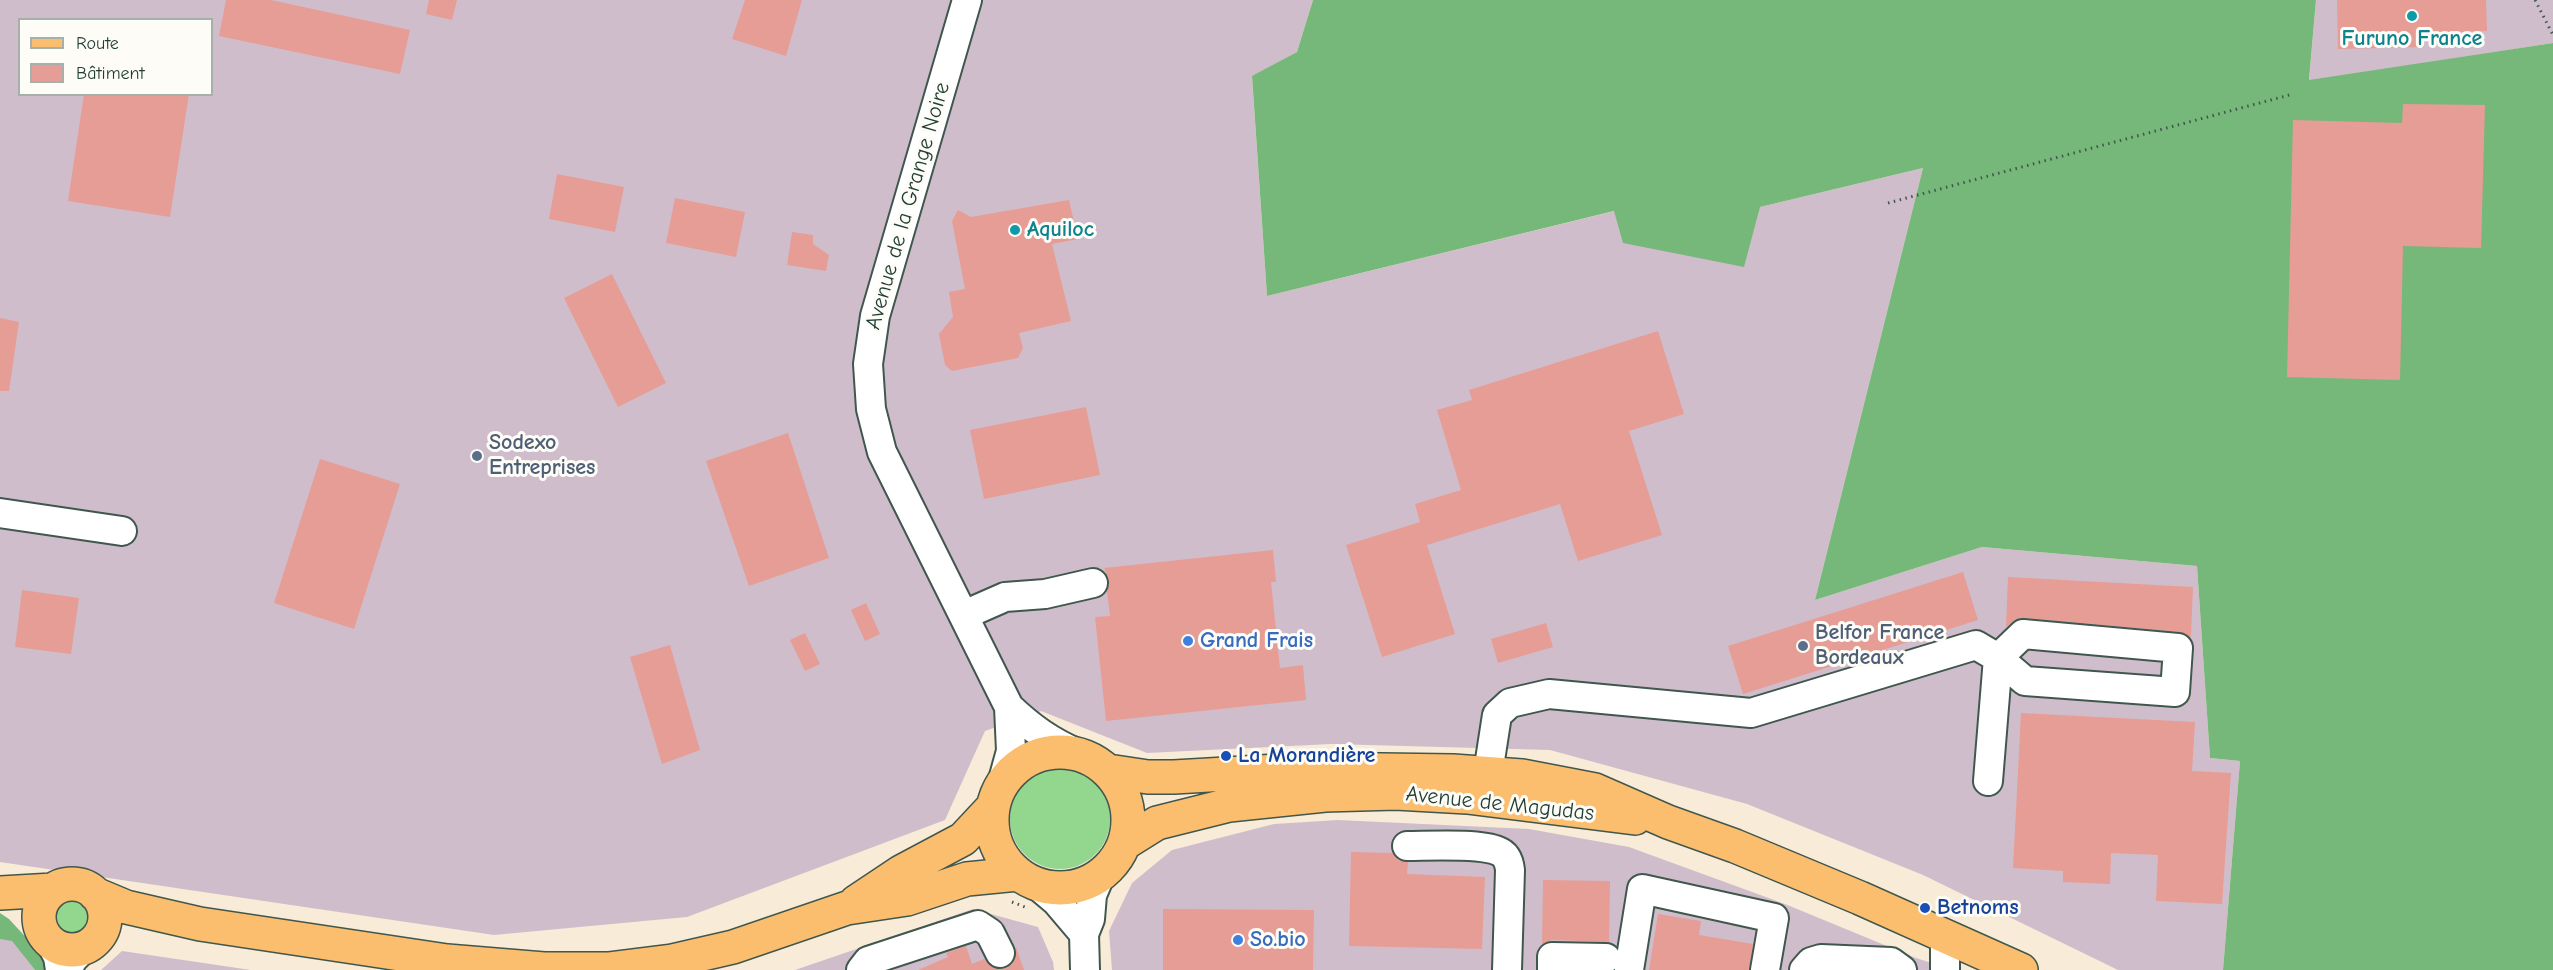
<!DOCTYPE html>
<html>
<head>
<meta charset="utf-8">
<style>
	body { margin:0 }
	#map { position:relative; width:2553px; height:970px; overflow:hidden; background:#f8ecd9; font-family:"Comic Neue",sans-serif }
	canvas { display:block }
	.legend { position:absolute; left:18px; top:18px; width:195px; height:78px; box-sizing:border-box; background:#fdfcf7; border:2px solid #a4b0a9; margin:0; padding:8px 10px; list-style:none; font-size:18px; color:#1f3d34 }
	.legend li { display:flex; align-items:center; gap:12px; height:30px }
	.legend b { width:30px; border:2px solid #a4b0a9 }
</style>
</head>
<body>
<div id="map">
<canvas width="2553" height="970"></canvas>
<ul class="legend">
<li><b style="height:8px;background:#fbbe6e"></b>Route</li>
<li><b style="height:16px;background:#e69d95"></b>Bâtiment</li>
</ul>
</div>
<script>
const c = document.querySelector('canvas').getContext('2d');
c.lineJoin = 'round';
function paint(path, color) { c.fillStyle = color; c.fill(path, 'evenodd'); }
function stroke(path, color, width, dash) { c.strokeStyle = color; c.lineWidth = width; c.lineCap = dash ? 'butt' : 'round'; c.setLineDash(dash || []); c.stroke(path); }
function drawText(font, color, halo, rows, align = 'center') {
  c.font = font + ' "Comic Neue",sans-serif'; c.lineWidth = 6; c.setLineDash([]); c.textBaseline = 'middle'; c.strokeStyle = halo; c.fillStyle = color; for (const [text, x, y, turn = 0] of rows) {
    c.save(); c.translate(x, y); c.rotate((+turn || 0) * Math.PI / 180); c.textAlign = isNaN(turn) ? turn : align; if (halo) c.strokeText(text, 0, 0); c.fillText(text, 0, 0); c.restore();
  }
}
paint(new Path2D(`
	M0,0h1313l-16,52 -45,25 15,219 348,-85 145,-4 163,-39 -108,432 167,-53 215,19 13,192 30,3 -17,209h-105l-195,-95 -176,-71 -197,-54 -219,-6 -184,9 -106,-42 -56,20 -40,89 -258,97 -193,18 -494,-73zM20,20h192v74h-192z
	M2316,0h237v43l-244,38z
	M1338,820l191,9 100,18 156,57 131,54 37,12h-841l-3,-39 23,-48 40,-33 102,-26z
	M973,909l65,18 15,35 1,8h-259z
	M0,939l12,1 23,30h-35z
	M122,951l129,19h-150z`), '#d0bdcc');
paint(new Path2D(`
	M1010 819a50 50 0 1 1 100 0a50 50 0 1 1-100 0Z
	M49 917a23 23 0 1 1 46 0a23 23 0 1 1-46 0Z`), '#93d78f');
paint(new Path2D(`
	M1313,0h1003l-7,80 244,-37v927h-330l17,-209 -30,-3 -13,-192 -215,-19 -167,53 108,-432 -163,39 -16,60 -121,-24 -9,-32 -347,85 -15,-220 45,-24z
	M0,913l9,6 35,38v13h-9l-23,-29 -12,-2z`), '#76b87a');
paint(new Path2D(`
	M226,0h45l139,30 -10,44 -181,-38z
	M429,0h28l-5,20 -26,-6z
	M745,0h57l-16,56 -54,-17z
	M2337,0h149l1,31 -63,2v14l-86,2z
	M84,94h105l-19,123 -102,-16z
	M2403,104l82,1 -4,143 -78,-2 -3,134 -113,-3 6,-257 109,3z
	M557,174l67,13 -9,45 -66,-13z
	M675,198l70,14 -9,45 -70,-14z
	M1069,200l9,39 -26,5 19,77 -52,12 4,15 -5,10 -66,13 -7,-6 -6,-31 14,-17 -4,-25 16,-3 -13,-68 6,-11 13,7z
	M792,232l21,3v9l16,11 -3,16 -39,-6z
	M612,274l54,109 -48,24 -54,-109z
	M0,318l19,4 -10,69h-9z
	M1658,331l26,83 -55,17 33,104 -84,26 -18,-57 -133,41 28,89 -73,23 -36,-112 74,-23 -5,-18 46,-14 -24,-80 35,-10 -3,-10z
	M1086,407l14,68 -116,24 -14,-69z
	M788,433l41,125 -80,28 -43,-125z
	M320,459l80,25 -46,145 -80,-26z
	M1273,550l3,32h-5l9,86 23,-3 3,35 -200,21 -11,-104 15,-1 -3,-25 2,-11 -5,-12z
	M1963,572l15,48 -235,74 -15,-48z
	M2008,577l185,10 -2,50 -12,-5 -155,-14 -7,1 -11,8z
	M22,590l57,8 -8,56 -56,-7z
	M866,603l14,31 -15,7 -14,-31z
	M1546,623l7,24 -55,16 -7,-24z
	M805,633l15,31 -15,7 -15,-31z
	M670,645l30,105 -38,14 -32,-107z
	M2021,713l174,9 -3,49 39,2 -9,131 -66,-3 2,-46 -47,-2 -1,31 -47,-2v-11l-50,-3z
	M1351,852l41,1 6,7 10,2 -1,12 78,3 -3,72 -133,-3z
	M1543,880l67,1 -1,61 -57,-2 -10,4z
	M1163,909l151,1 -1,60h-150z
	M1658,914l43,7 -2,14 54,9 -4,26h-100z
	M966,946l6,18 12,-5 6,7 10,3 7,-1 6,-5 3,-16 8,23h-106l30,-13 -2,-4z`), '#e69d95');
const minor = new Path2D(`
	M967,0l-92,316 -7,48 3,45 11,43 127,255c22,21 42,35 70,47
	M0,513l122,18
	M964,615l41,-18 40,-3 48,-11
	M1488,773l9,-58 13,-12 39,-9 202,19 225,-68 22,13 27,23 150,11 3,-44 -155,-14 -25,24 -10,123
	M1003,780l8,-29 -2,-44
	M1407,846c22,0 73,-3 91,5 8,3 11,10 12,19l-3,100
	M1037,885l19,16 28,33
	M1945,935v35
	M50,942l8,15 2,13
	M67,970l6,-11 13,-13
	M861,970l7,-9 110,-36 12,8 10,20
	M1085,970l-1,-36 6,-15 2,-24 8,-19
	M1552,970v-13l54,1
	M1629,970l13,-81 132,29 -9,52
	M1804,970l7,-8 10,-3 70,3 11,8`);
const major = new Path2D(`
	M992 820a68 68 0 1 1 136 0a68 68 0 1 1-136 0Z
	M1108,771l40,6h26l138,-8 141,2 69,5 73,14 73,32 67,24 125,52 161,72
	M1125,843l32,-20 72,-18 96,-10 71,-2 71,4 168,21
	M39 917a33 33 0 1 1 66 0a33 33 0 1 1-66 0Z
	M0,893l53,-3
	M95,894l31,13 74,17 247,37 97,8h64l64,-8 61,-14 114,-39 60,-9 60,-20 51,-5
	M856,902l45,-30 62,-33 28,-30`);
stroke(minor, '#40574d', 32);
stroke(major, '#40574d', 36);
stroke(new Path2D(`
	M2535,0l18,35
	M1888,203l405,-109
	M1012,902l13,5`), '#40574d', 3, [1.5, 4.5]);
stroke(minor, '#fff', 28);
stroke(major, '#fbbe6e', 33);
for (const [x, y, r, color] of [
	[2412,16,6,"#0f9aa8"],
	[1015,230,6,"#0f9aa8"],
	[477,456,6,"#5c6f8a"],
	[1188,641,6,"#3f7fe0"],
	[1803,646,6,"#5c6f8a"],
	[1226,756,6,"#1a4fb4"],
	[1925,908,6,"#1a4fb4"],
	[1238,940,6,"#3f7fe0"]
]) { const dot = new Path2D(); dot.arc(x, y, r, 0, 2 * Math.PI); c.fillStyle = color; c.fill(dot); stroke(dot, '#fdfcf7', 2); }
drawText('bold 22px', '#0d838f', '#fdfcf7', [
	["Furuno France",2412,39],
	["Aquiloc",1027,230,"left"]
]);
drawText('22px', '#1f3d34', '#fdfcf7', [
	["Avenue de la Grange Noire",908,206,-74],
	["Avenue de Magudas",1500,804,6]
]);
drawText('bold 22px', '#4e5e75', '#fdfcf7', [
	["Sodexo",489,443],
	["Entreprises",489,468],
	["Belfor France",1815,633],
	["Bordeaux",1815,658]
], 'left');
drawText('bold 22px', '#366cbe', '#fdfcf7', [
	["Grand Frais",1200,641],
	["So.bio",1250,940]
], 'left');
drawText('bold 22px', '#164399', '#fdfcf7', [
	["La Morandière",1238,756],
	["Betnoms",1937,908]
], 'left');
</script>
</body>
</html>
